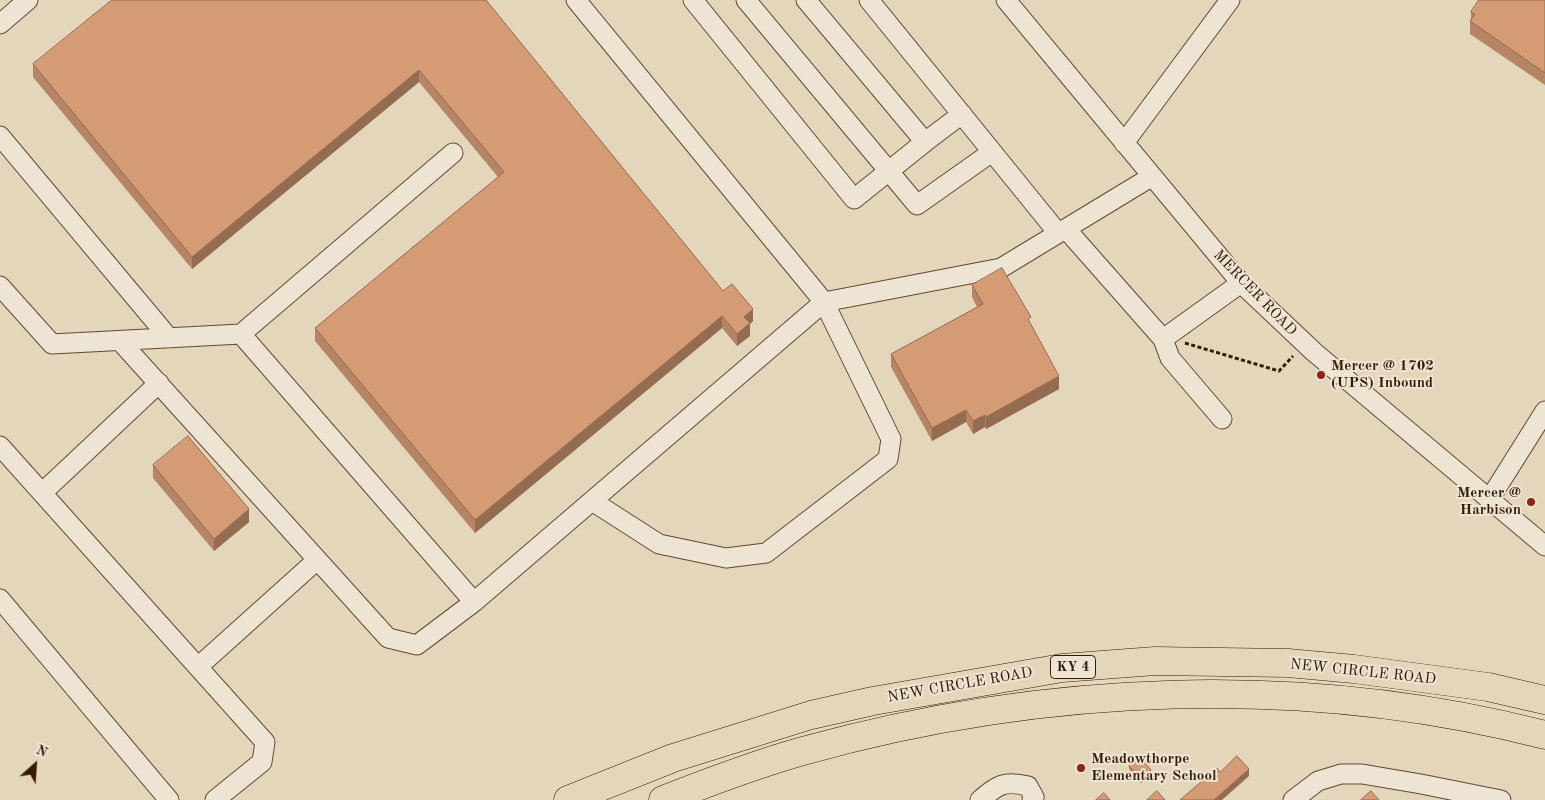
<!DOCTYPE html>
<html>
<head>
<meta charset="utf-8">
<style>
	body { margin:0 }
	#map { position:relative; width:1545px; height:800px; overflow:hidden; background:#e4d6bb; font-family:"Old Standard TT",serif }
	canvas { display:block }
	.north { position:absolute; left:10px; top:740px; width:50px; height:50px; -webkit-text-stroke:4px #ede4d3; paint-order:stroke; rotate:26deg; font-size:14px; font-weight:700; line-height:20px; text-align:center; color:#371a06 }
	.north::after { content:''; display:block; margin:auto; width:18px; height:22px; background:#371a06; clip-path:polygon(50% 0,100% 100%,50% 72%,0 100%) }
</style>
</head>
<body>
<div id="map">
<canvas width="1545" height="800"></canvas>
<div class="north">N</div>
</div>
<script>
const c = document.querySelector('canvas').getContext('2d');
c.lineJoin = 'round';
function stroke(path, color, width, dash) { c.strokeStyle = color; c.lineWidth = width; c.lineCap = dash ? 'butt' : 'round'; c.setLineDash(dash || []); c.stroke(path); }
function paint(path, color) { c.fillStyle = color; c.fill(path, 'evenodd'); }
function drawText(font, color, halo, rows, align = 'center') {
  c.font = font + ' "Old Standard TT",serif'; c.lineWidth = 4; c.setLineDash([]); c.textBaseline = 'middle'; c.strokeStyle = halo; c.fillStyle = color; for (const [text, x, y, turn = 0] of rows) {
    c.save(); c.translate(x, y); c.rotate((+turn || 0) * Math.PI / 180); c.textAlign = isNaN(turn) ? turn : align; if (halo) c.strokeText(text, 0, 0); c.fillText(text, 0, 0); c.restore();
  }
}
const minor = new Path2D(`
	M693,0l161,199 71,-57
	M746,0l171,205 75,-53
	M806,0l119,142 37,-28
	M869,0l189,233
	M1006,0l235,283 73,69 231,194
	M0,24l28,-24
	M0,136l169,202
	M1124,143l106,-143
	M1066,229l97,110 7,19 52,61
	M0,286l52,58 189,-10 233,268 350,-300 -248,-302
	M241,334l212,-181
	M1163,339l78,-56
	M120,341l268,297 29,7 57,-43
	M0,446l265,296 -3,20 -47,38
	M43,492l116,-109
	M1489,500l56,-89
	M592,501l67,43 67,14 40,-5 122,-94 3,-20 -67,-137 177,-34 150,-91
	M0,599l169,201
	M199,666l118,-106
	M980,800c18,-15 24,-20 48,-14l6,11 -2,3
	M1293,800l25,-19 23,-7h21l59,10 80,16`);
const highway = new Path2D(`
	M568,800l105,-42 138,-43 62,-14 189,-33 93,-7 133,2 66,6 134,18 57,13
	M663,800c46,-18 93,-36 140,-49 240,-67 500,-78 742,-16`);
stroke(minor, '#624933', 21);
stroke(highway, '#371a06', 29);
stroke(new Path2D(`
	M1185,343l94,28 14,-15`), '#371a06', 3, [4, 2.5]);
stroke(minor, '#ede4d3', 19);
stroke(highway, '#e4d6bb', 28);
paint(new Path2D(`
	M486,0l237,291 30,30 -3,3v12l-13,10 -15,-18 -247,205 -160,-192v-13l183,-151 -79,-95 -227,187 -159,-192v-13z
	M1545,0v85l-75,-51v-13l1,-2v-7z
	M972,285l59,40 28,64 -73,40 -1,-2 -12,7 -7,-12 -34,19 -41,-74v-13l86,-47 -5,-10z
	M153,465l96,57 -35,29 -61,-73z
	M1129,766l22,8 -10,9 -12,-14z`), '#b68565');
paint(new Path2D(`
	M419,70v12l-227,187v-12z
	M753,309v12l-3,3v12l-13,10v-12l7,-17z
	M722,316v12l-247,205v-13z
	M1059,376v13l-73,40v-12z
	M966,410v12l-34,19v-13z
	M985,415v12l-12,7v-13z
	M249,509v13l-35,29v-12z
	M1249,769v7l-27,24h-8z
	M1151,770v4l-10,9v-4z`), '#946c52');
const building = new Path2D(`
	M112,0h374l237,291 9,-7 21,25 -9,8 6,6 -13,11 -15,-18 -247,204 -160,-192 189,-156 -85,-102 -227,187 -159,-193z
	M1479,0h66v73l-75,-52 5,-7 -4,-2z
	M1002,268l29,49 -3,2 31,57 -73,41 -1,-2 -12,6 -7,-11 -34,18 -41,-74 92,-50 -11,-19z
	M188,436l61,73 -35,30 -61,-74z
	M1237,756l12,13 -35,31h-34l37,-32 3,4z
	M1140,757l11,13 -10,9 -12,-13z
	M1157,791l8,9h-18z
	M1371,791l8,9h-18z
	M1104,793l6,7h-14z`);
paint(building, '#d49b75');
stroke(building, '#946c52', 1);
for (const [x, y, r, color] of [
	[1321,375,5,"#8f2418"],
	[1531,502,5,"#8f2418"],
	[1081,768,5,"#8f2418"]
]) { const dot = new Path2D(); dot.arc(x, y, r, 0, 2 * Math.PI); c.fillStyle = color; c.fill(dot); stroke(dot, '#ede4d3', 2); }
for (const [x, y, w] of [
	[1073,667,45]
]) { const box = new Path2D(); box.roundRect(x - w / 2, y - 11.5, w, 23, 4); c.fillStyle = '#ede4d3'; c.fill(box); stroke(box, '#371a06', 1); }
drawText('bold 14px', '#371a06', null, [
	["KY 4",1073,667]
]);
drawText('15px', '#371a06', '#ede4d3', [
	["MERCER ROAD",1255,293,46],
	["NEW CIRCLE ROAD",1363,672,6],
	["NEW CIRCLE ROAD",960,685,-10]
]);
drawText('bold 15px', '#371a06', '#ede4d3', [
	["Mercer @ 1702",1331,366],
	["(UPS) Inbound",1331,383],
	["Mercer @",1521,493,"right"],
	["Harbison",1521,510,"right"],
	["Meadowthorpe",1091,759],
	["Elementary School",1091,776]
], 'left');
</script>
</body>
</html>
